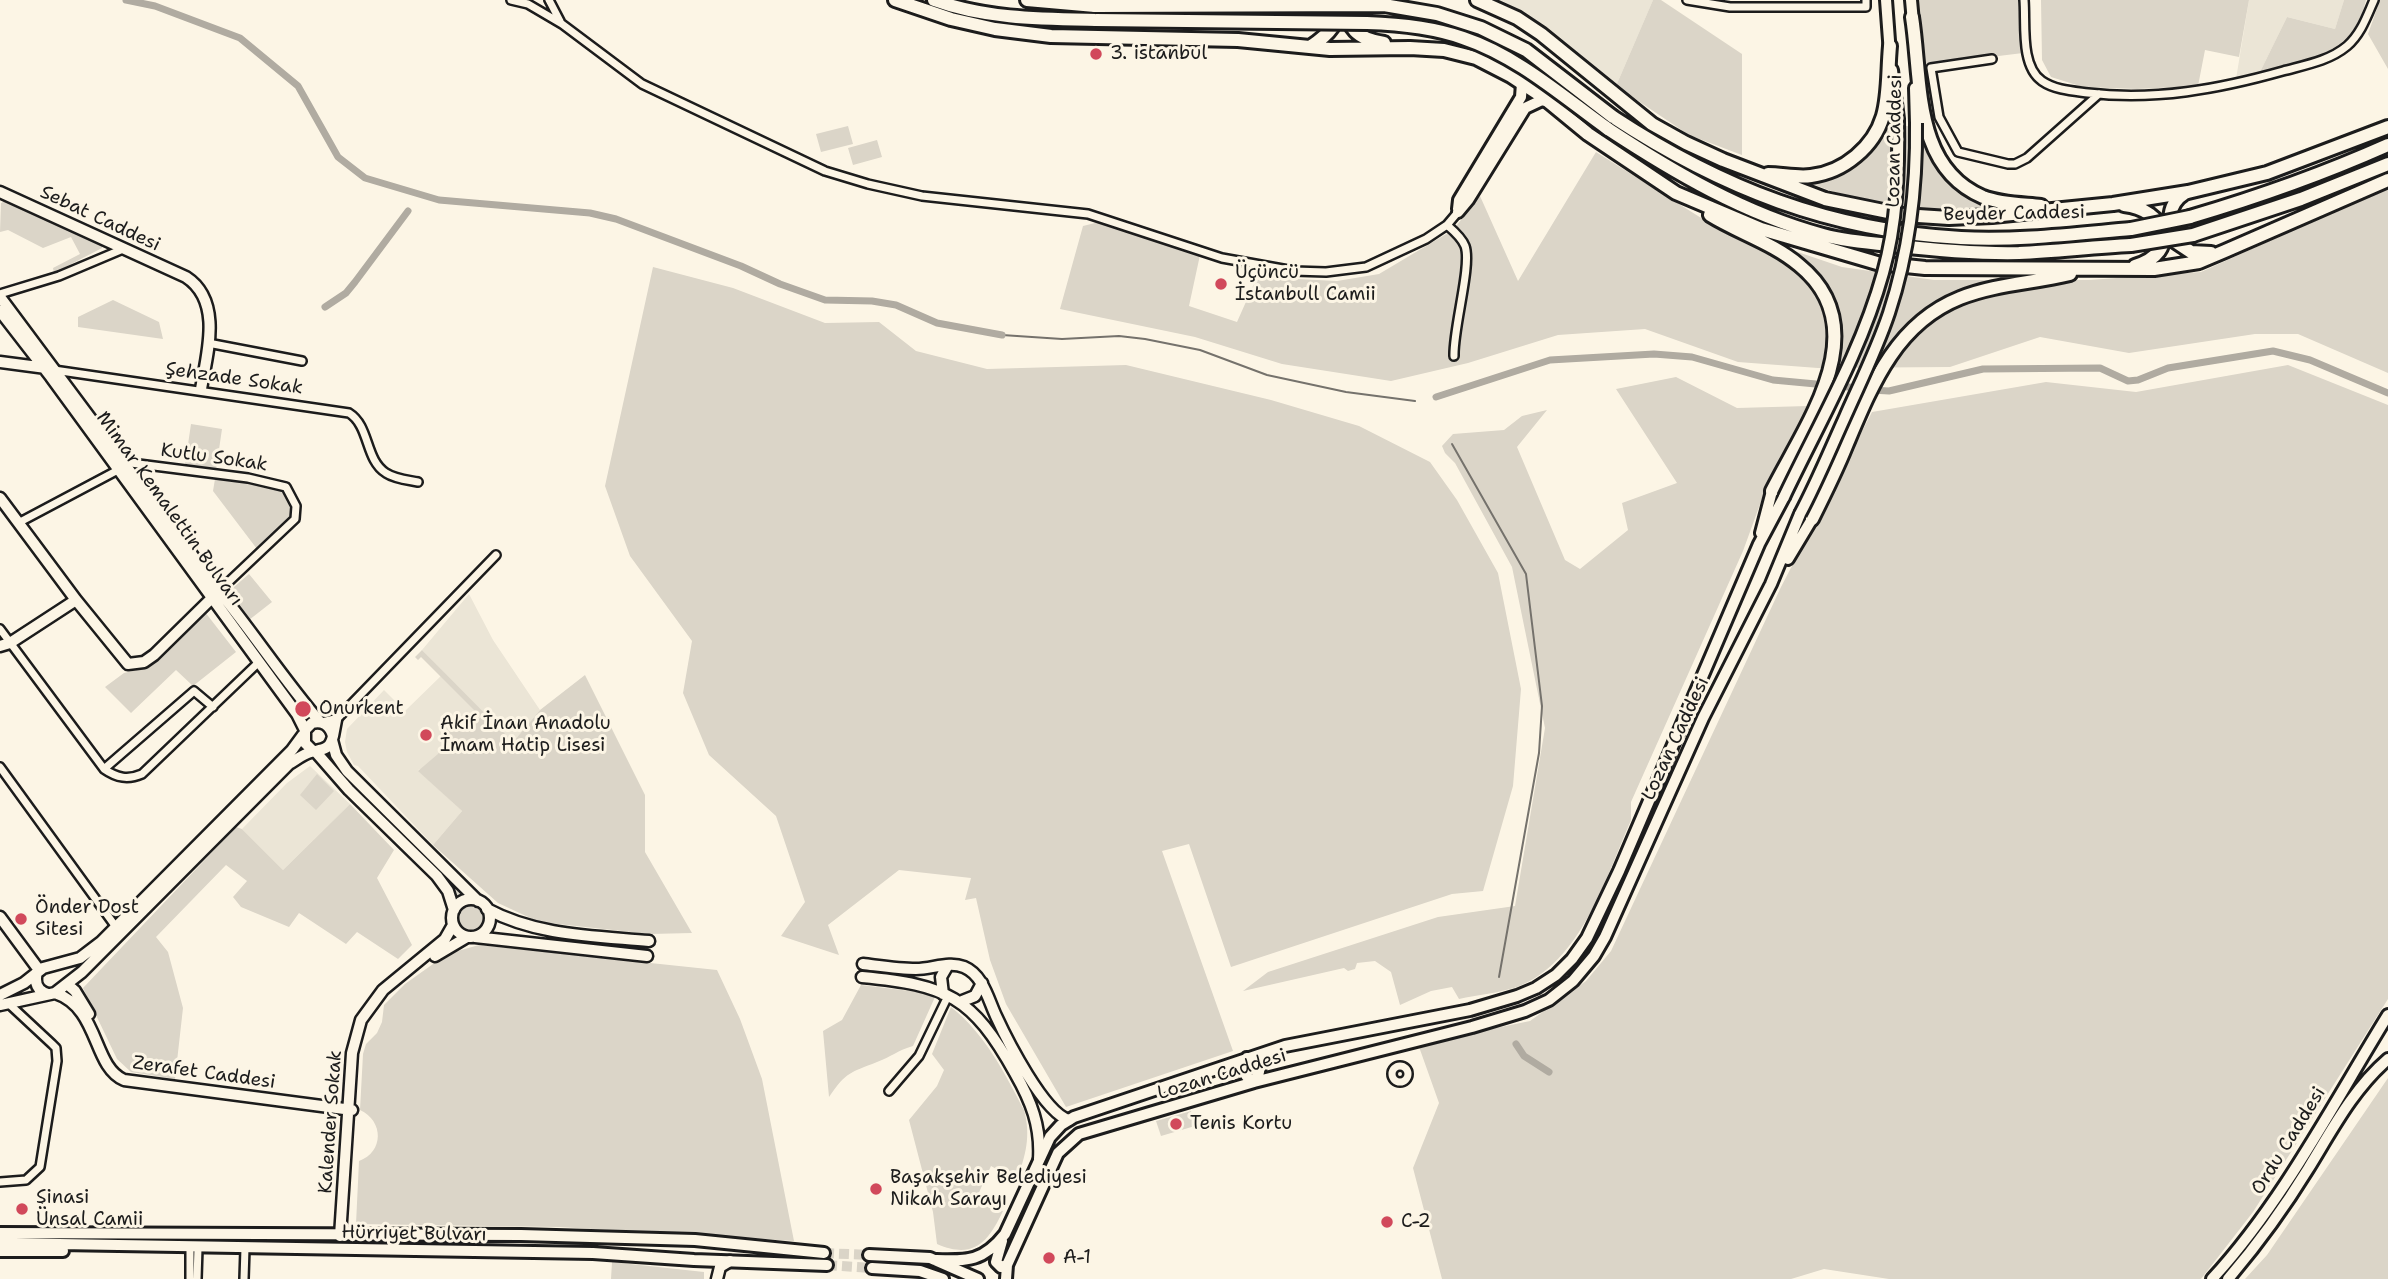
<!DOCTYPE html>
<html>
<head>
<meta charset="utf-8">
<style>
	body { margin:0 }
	canvas { display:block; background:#fcf5e5 }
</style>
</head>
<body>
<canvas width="2388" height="1279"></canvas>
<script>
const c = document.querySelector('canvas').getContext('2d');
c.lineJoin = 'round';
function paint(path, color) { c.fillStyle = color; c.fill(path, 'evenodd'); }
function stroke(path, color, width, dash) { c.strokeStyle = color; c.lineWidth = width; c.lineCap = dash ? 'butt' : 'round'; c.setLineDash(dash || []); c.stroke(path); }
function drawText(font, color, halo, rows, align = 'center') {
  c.font = font + ' "Shantell Sans",sans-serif'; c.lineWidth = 6; c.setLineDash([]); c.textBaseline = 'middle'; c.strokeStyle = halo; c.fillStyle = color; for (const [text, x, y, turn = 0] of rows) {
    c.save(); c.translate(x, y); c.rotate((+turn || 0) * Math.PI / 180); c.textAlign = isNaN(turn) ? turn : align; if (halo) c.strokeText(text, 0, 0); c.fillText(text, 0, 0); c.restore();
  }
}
paint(new Path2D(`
	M1492,0h161l-37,86 -63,-49z
	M2249,0h95l-9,29 -48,-12 -28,57 -23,5z
	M469,594l24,46 47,70 -27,32 -95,28 44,41 -29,34 -75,-79 -4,-1 -7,-13 -2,-10 2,-13 37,-39 21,21 39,-38 -22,-23z
	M310,766l40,38 -67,66 -41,-41 45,-46z`), '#ebe5d6');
paint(new Path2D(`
	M1653,0h8l81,54v101l-53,-20 -73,-49z
	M1918,0h102l3,53 -98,12z
	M2041,0h208l-10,57 -34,-7 -7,36 -61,3 -54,-2 -32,-10 -9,-17z
	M2344,0h22c-2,7 -4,15 -7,21 -17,36 -66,42 -100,53l28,-57 48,12z
	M2380,0h8v69l-20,-35z
	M1889,125l33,2 23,47 60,34c-72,7 -130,2 -197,-26 49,-10 53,-19 81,-57z
	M848,126l5,18 -32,8 -5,-18z
	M877,140l5,17 -29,8 -5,-17z
	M1596,152l110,69 136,46 92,13h155l112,-8 187,-85v186l-90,-39h-43l-126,19 -89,-16 -90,30 -132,1 -80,-6 -93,-33 -87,6 -90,28 -77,18 -109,-17 -87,-27 -135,-28 23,-83 16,-4 101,33 -11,51 48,16 20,-45 80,4 42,-7 74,-44 27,-34 38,85z
	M7,200l95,44v4l-48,25 -1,-5 27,-14 -9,-17 -28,11 -35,-18 -8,2 1,-29z
	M653,267l80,21 92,35 54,-1 37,29 71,18 139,-4 145,35 88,26 71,36 27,38 41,73 23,116 -8,97 -30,105 -31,3 -221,73 -42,-123 -27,7 71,200 -167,56 -60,-103 -16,-44 -14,-62 -11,2 6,-22 -72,-8 -71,55 11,30 -58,-19 24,-34 -29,-86 -67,-61 -26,-62 9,-52 -62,-85 -25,-70z
	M113,300l46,22 4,17 -85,-12v-10z
	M2288,365l100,40v594l-135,213 -52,67h-312l-65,-10 -33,10h-349l-29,-111 26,-65 -21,-59 112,-23 56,-40 25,-30 170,-364 91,-175 174,-30 90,10z
	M1676,377l61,31 71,-2 -41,79 -24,66 -112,251v18c-25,57 -50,143 -114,167 -18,6 -40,8 -58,12l-7,-12 -21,4 -31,14 -9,-33 -16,-11 -18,2 -2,6 -7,2 -4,-3 -101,23 25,-19 170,-55 77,-11 30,-178 -33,-161 -57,-104 -10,-10 -3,-7 11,-12 51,-4 18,-14 25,-6 -30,37 48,113 15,9 48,-39 -6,-27 55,-20 -61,-94z
	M191,424l31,5 -6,41 -31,-5z
	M215,479c16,3 49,5 63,10 11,5 13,21 13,31l-34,29 -44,-58z
	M249,574l23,28 -23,18 -22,-27z
	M205,612l31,40 -43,34 -17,-16 -45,43 -26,-26 19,-14 21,-5z
	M422,650l91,92 27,-32 45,-35 60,120v57l47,81 -42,1 -111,-12 -41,-19 -65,-58 29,-34 -44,-40 20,-17 6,-10 -5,-6 19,-18 10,9 13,-12 -60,-60 -3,3 -3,-3z
	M331,751l137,145 -12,5 -12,-24 -106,-106 -13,-16z
	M317,774l17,17 -18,19 -16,-15z
	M350,804l44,46 -17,28 35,67 -14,14 -41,-27 -11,12 -47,-31 -10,14 -48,-20 -8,-10 14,-16 -21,-16 -70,72 12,15 15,56 -8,71 -44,-7 -14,-13 -34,-71 153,-161 6,2 41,41z
	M458 919a13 13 0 1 1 26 0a13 13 0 1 1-26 0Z
	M479,945l238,25 23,49 22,60 32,162 -235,-14 -203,-3 3,-63c25,-9 25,-40 1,-51l3,-56 3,-10 11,-11 5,-11 2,-17 21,-21 42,-30z
	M861,985l57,7 17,5 -22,49c-15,4 -22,11 -36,16 -27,11 -30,9 -48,35l-6,-66 19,-11z
	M951,1007c34,27 53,65 73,103 7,25 2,47 -8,70l-25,-14 -15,33 27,12c-15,31 -29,49 -66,33l-4,-32 -24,-92 28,-34 7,-16 -12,-16z
	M2388,1078v201h-143l22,-24z
	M1191,1111l4,15 -34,10 -5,-15z
	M612,1262l92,10v7h-93z`), '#dbd5c8');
stroke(new Path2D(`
	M1002,335l60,4 57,-3 26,3 55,11 67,25 79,17 69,9
	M1452,444l74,130 16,132 -3,47 -40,224`), '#75726c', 2);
stroke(new Path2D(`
	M126,0l29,6 85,32 58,48 40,71 27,21 74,22 151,13 26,6 125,47 39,18 45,16 47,1 24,4 41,18 65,12
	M325,307l21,-14 9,-11 53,-71
	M1871,390l18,1 94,-22 117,-1 28,13 10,-1 30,-12 105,-17 37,9 78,33
	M1436,397l114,-37 104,-6 38,3 81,23 86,8
	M1516,1044l8,12 25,16`), '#b0aba1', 7);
stroke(new Path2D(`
	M824,1253l45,2
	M827,1265l45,3`), '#dad4c7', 10, [10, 5]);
const street = new Path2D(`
	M511,0l17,4 34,20 80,60 183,87 43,13 54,12 166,18 134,44 72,13 32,1 40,-5 60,-28 21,-14 11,-13
	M549,0l11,21
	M1687,0l43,7h136v-7
	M2024,0c2,23 -4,66 18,81 13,9 31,10 46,12 67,8 131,-4 195,-22 22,-6 46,-10 64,-25 14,-12 20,-30 27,-46
	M1992,59l-61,9 8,49 19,35 50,12h7l12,-6 72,-64
	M1447,225c7,6 15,13 18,21 7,19 -12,83 -11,110
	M0,294l59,-18 64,-27
	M208,343l94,18
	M54,370l295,43c21,13 16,47 37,60 9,6 22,7 32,9
	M123,462l125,16 38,9 10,19 -1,13 -76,72
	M20,522l98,-52
	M0,629l104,140c13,9 24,11 38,5l117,-112
	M336,720l160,-165
	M0,767l116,160
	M104,769l90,-78 19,16
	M1392 1074a8 8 0 1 1 16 0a8 8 0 1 1-16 0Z
	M889,1091l30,-35 29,-60
	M0,1182l26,-2 14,-13 17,-106 -1,-13 -4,-4 -44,-41
	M190,1279v-32
	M197,1279l1,-31
	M244,1279l1,-31`);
const secondary = new Path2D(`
	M0,192l186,85c37,24 21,77 15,112
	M0,297l219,294c35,43 65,89 101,131
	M0,311l51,66 208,285 38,52 8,16
	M0,362l46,6
	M0,498l76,102 52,64 16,-2 10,-7 62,-61
	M0,646l10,-3 66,-43
	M323,723l13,-3 -3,16
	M332,740l4,15 11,16 131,130
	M315,751l34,39 88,86 11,15 6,19
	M452 918a19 19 0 1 1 38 0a19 19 0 1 1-38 0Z
	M487,909c50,27 107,27 162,32
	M0,917l39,53
	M475,937l172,19
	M435,956l32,-19
	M863,964c17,2 36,5 53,5 16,0 33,-8 48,-2 19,8 24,32 32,49 11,24 48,97 73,104
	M37,972c-3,11 0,19 11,22
	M862,977c85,8 110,19 153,96 16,28 26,53 24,86
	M67,984l8,7 14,23
	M55,993c45,15 37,73 69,87l228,30
	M943,994l-2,-17 7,-12
	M0,995l24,-12 19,-15 37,-10 21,-16 191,-192 11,-15
	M960,1002l15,-6 7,-13
	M0,1005l55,-12 27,-21 207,-208c7,-4 14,-10 22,-12 12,-3 19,-2 22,-16 -3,-11 -11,-16 -21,-13l-7,7v13l8,8
	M340,1236l12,-183 9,-33 22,-30 62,-51 8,-14
	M717,1279l3,-12 10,-6`);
const primary = new Path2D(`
	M1886,0l4,54
	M1911,0l2,22
	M1892,70l6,49
	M1915,88l1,35
	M1458,209l1,-9 62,-103 1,-14
	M1458,212l10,-12 57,-92 17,-8 7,2
	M1761,533l11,-42
	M1788,559l24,-40
	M1247,1058l8,1 5,5 -1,8 -5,10c-11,-5 -11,-14 -7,-24z
	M0,1233l521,2 174,5 129,13
	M1002,1241l-6,21 5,5 6,-2
	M0,1243l593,10 101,7 133,5
	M0,1251h63
	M869,1255l61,3 48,21
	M935,1260c32,1 48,2 70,-26l45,-97 11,-12 13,-8 211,-71 185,-36 47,-14 19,-8 20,-13 16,-16 15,-21 32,-67 140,-327 25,-47
	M872,1268l48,3 23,8
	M1006,1279l1,-14 51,-112 21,-19 175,-52 218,-55 53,-16 24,-11 24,-19 21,-25 11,-19 98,-219 68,-134 29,-70
	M2212,1279c71,-77 121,-175 176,-264
	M2228,1279c30,-35 56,-71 80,-110 24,-39 45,-80 80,-110`);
const highway = new Path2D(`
	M895,0l56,19 44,10 56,7 187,4 92,9 80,-1 34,2 32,8 35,18 32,21 45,37 88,59 85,36 116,34 48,5 229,1 45,-7 26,-11 163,-71
	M934,0c51,19 108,19 162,20
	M1027,0l68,6
	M1350,0c-7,29 9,39 34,43
	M1477,0l40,18 24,16 111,90 34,19 37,17 102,39 78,16 46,3 43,-2 121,-12 75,-12 79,-19 121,-46
	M1912,17c10,62 0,150 71,180 18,7 39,7 58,9
	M1310,47c18,-12 32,-24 25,-47
	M1613,117c108,71 218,114 348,121 56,3 113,-4 170,-9
	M1608,129c67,44 137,85 215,106 22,6 46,8 68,10 43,5 86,9 128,8 38,-2 75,-6 112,-8
	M1768,174c14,0 29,4 43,2 16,-2 32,-9 45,-20 37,-31 30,-66 34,-110
	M2185,193c-19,12 -17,30 -9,49l15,10 20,1
	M2124,205c41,4 58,47 11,61
	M1710,215c29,18 63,28 89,50 79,64 6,160 -27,226
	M2190,217c68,-20 133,-43 198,-72
	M2193,235l108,-36 87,-35
	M1812,519c12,-24 24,-48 34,-73 25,-59 49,-122 114,-148 35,-14 73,-15 110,-24`);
stroke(street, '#1c1c1c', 12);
stroke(secondary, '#1c1c1c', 15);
stroke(primary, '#1c1c1c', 16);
stroke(highway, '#1c1c1c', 18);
stroke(street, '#fcf5e5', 7);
stroke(secondary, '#fcf5e5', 10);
stroke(primary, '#fcf5e5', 10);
stroke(highway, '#fcf5e5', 12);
const primaryBridge = new Path2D(`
	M1784,497c35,-74 77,-145 99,-224 14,-50 16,-102 15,-154
	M1800,514c17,-32 30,-64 45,-97 15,-34 32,-68 44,-104 20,-61 28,-125 27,-190`);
const highwayBridge = new Path2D(`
	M1095,6l289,-1 53,9 44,14 45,22 87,67
	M1096,20l271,3c33,1 65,4 96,15 54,18 99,58 145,91
	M2131,229l59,-12
	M2131,245l62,-10`);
stroke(primaryBridge, '#1c1c1c', 16, []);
stroke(highwayBridge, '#1c1c1c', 18, []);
stroke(primaryBridge, '#fcf5e5', 10);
stroke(highwayBridge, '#fcf5e5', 12);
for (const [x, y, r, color] of [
	[1096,54,7,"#d1495b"],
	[1221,284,7,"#d1495b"],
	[303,709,9,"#d1495b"],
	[426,735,7,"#d1495b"],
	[21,919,7,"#d1495b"],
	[1176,1124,7,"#d1495b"],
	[876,1189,7,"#d1495b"],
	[22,1209,7,"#d1495b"],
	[1387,1222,7,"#d1495b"],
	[1049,1258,7,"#d1495b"]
]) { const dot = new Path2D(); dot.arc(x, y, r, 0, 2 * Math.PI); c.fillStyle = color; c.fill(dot); stroke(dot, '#fcf5e5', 2.5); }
drawText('19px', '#1c1c1c', '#fcf5e5', [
	["3. istanbul",1110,54],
	["Üçüncü",1235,273],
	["İstanbull Camii",1235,295],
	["Onurkent",319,709],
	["Akif İnan Anadolu",440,724],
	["İmam Hatip Lisesi",440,746],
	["Önder Dost",35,908],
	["Sitesi",35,930],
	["Tenis Kortu",1190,1124],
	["Başakşehir Belediyesi",890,1178],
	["Nikah Sarayı",890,1200],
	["Şinasi",36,1198],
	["Ünsal Camii",36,1220],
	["C-2",1401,1222],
	["A-1",1063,1258]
], 'left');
drawText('19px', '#1c1c1c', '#fcf5e5', [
	["Lozan Caddesi",1895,141,-89],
	["Beyder Caddesi",2014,214,-1],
	["Sebat Caddesi",100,219,25],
	["Şehzade Sokak",234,379,8],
	["Kutlu Sokak",214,458,8],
	["Mimar Kemalettin Bulvarı",169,509,54],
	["Lozan Caddesi",1676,739,-65],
	["Zerafet Caddesi",204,1073,8],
	["Lozan Caddesi",1222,1075,-17],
	["Kalender Sokak",331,1122,-86],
	["Ordu Caddesi",2289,1141,-58],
	["Hürriyet Bulvarı",414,1234,1]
]);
</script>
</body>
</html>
